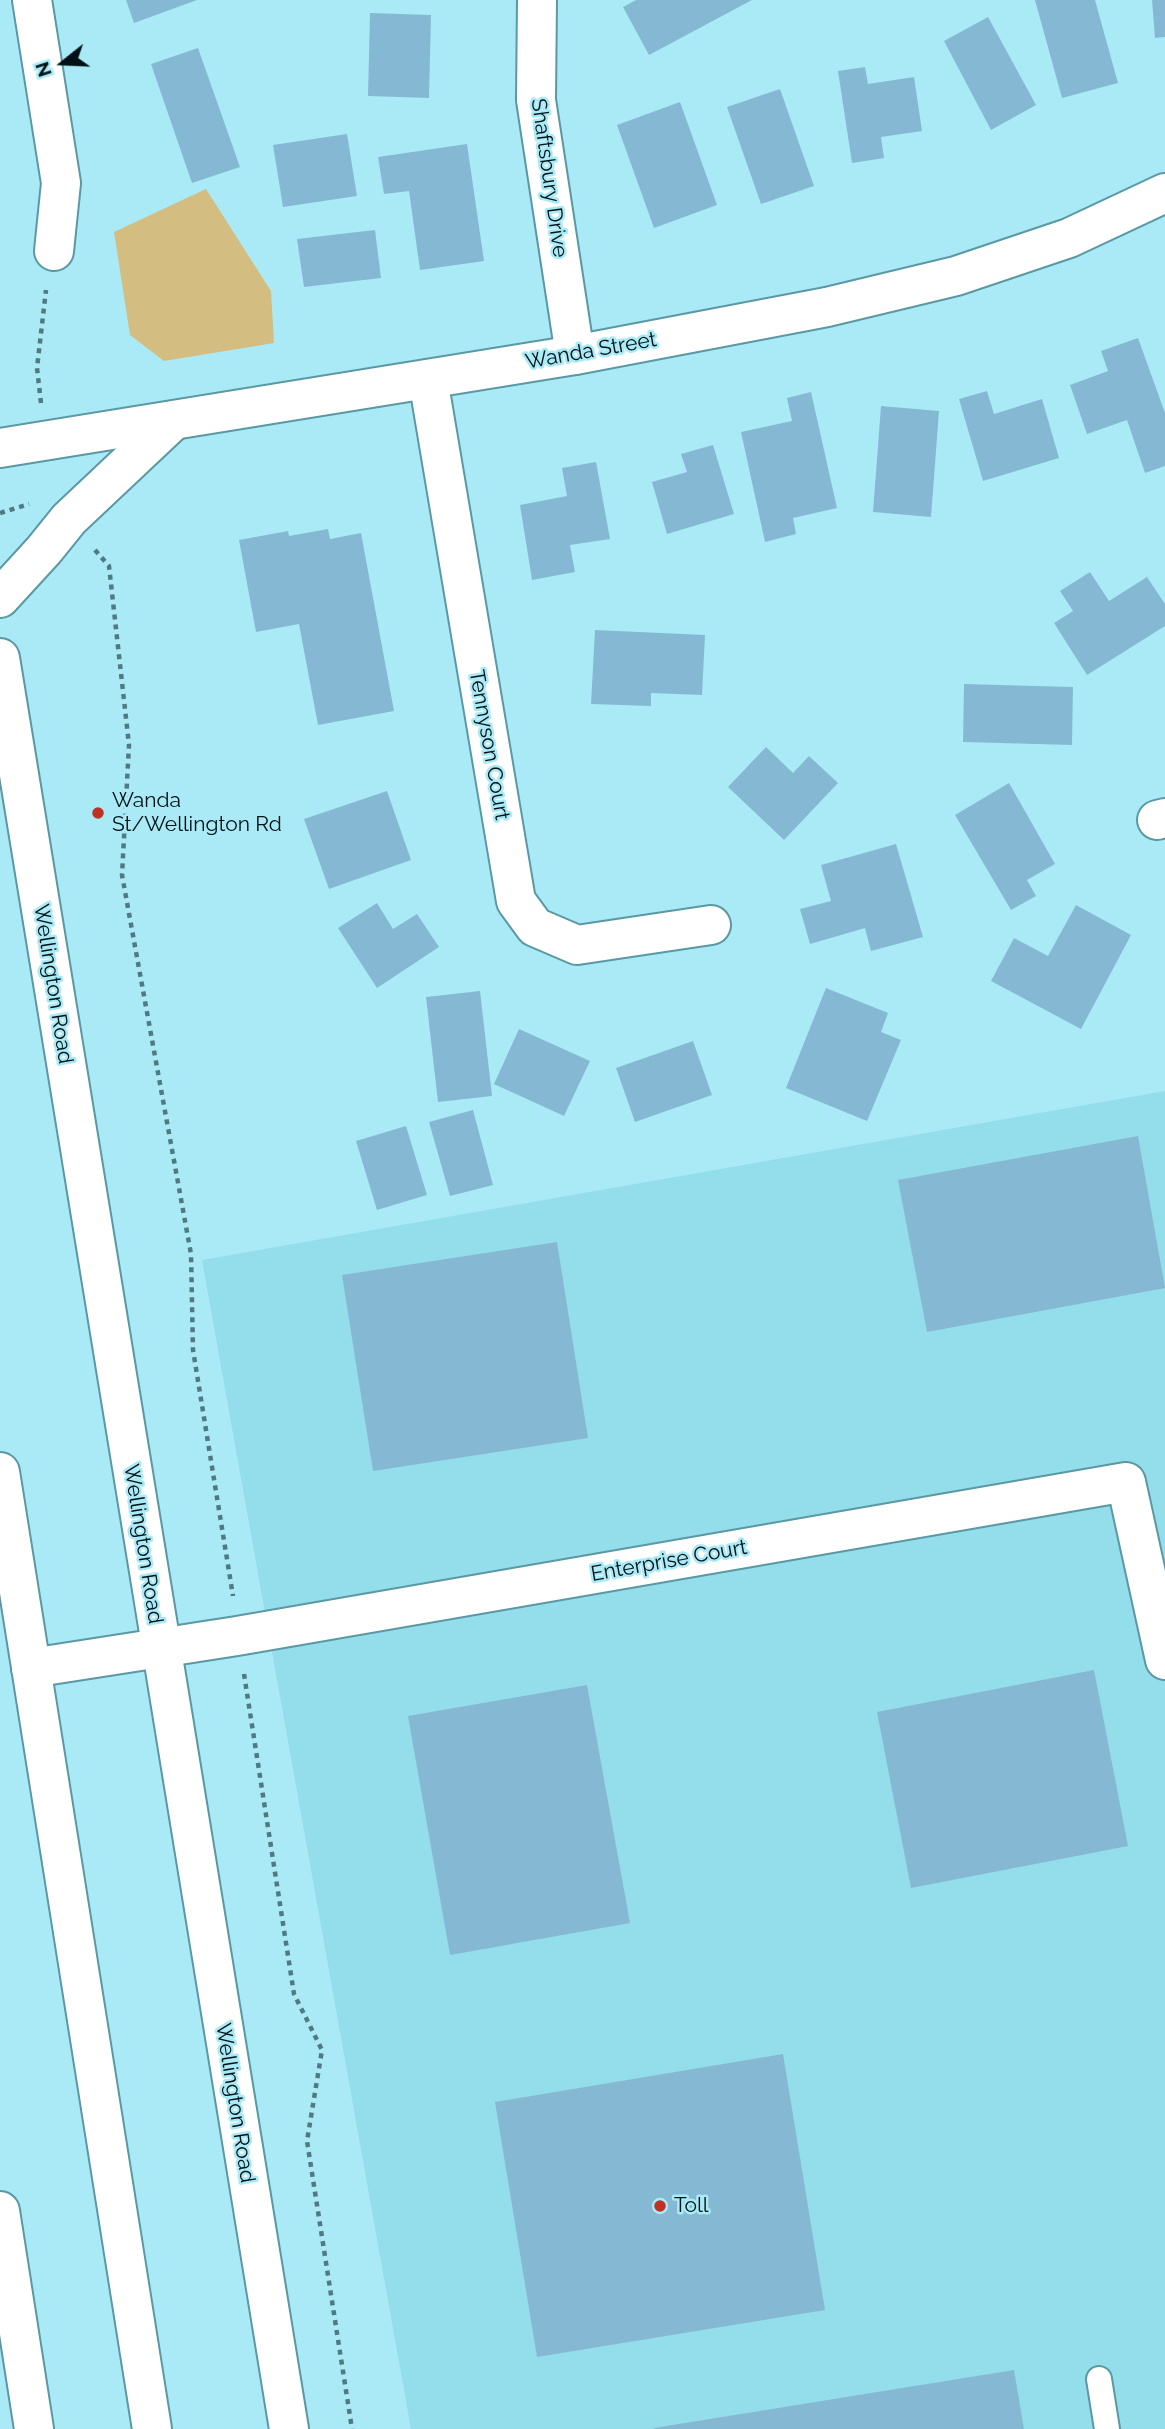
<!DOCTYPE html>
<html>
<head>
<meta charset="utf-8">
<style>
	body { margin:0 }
	#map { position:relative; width:1165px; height:2429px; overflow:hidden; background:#aaeaf6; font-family:Raleway,sans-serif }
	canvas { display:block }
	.north { position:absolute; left:28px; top:28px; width:70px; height:70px; -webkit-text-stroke:5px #aaeaf6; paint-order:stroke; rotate:252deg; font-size:19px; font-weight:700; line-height:28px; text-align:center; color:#001115 }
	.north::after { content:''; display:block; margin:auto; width:24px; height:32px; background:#001115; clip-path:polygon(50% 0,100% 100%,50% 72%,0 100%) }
</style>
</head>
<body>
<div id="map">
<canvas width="1165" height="2429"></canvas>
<div class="north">N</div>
</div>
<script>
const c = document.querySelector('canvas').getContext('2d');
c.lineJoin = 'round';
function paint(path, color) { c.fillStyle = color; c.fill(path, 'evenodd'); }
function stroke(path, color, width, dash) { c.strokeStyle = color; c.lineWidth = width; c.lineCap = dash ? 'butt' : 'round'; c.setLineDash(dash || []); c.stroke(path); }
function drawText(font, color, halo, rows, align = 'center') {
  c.font = font + ' Raleway,sans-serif'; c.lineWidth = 5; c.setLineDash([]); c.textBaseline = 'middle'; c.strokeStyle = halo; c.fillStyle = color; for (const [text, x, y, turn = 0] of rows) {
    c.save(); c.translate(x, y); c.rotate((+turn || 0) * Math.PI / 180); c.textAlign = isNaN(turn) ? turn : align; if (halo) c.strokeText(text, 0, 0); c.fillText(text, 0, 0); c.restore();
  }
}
paint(new Path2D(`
	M1165,1091v1338h-754l-209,-1169z`), '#94ddea');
paint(new Path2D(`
	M206,189l65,102 3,52 -110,18 -34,-26 -16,-103z`), '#d3bd81');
paint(new Path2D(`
	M126,0h71l-63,23z
	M636,0h116l-103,55 -26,-48z
	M1035,0h60l23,83 -56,15z
	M1152,0h13v37l-10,1z
	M370,13l61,2 -2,83 -61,-2z
	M988,17l48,88 -45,25 -47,-89z
	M198,48l42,119 -48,16 -41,-119z
	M865,67l3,17 46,-7 8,54 -41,6 3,21 -32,5 -14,-92z
	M780,89l34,97 -53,18 -34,-97z
	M680,102l37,103 -63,23 -37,-103z
	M347,134l10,62 -74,11 -10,-62z
	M467,144l17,117 -64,9 -11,-79 -25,3 -6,-37z
	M375,230l6,48 -77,9 -7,-48z
	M1138,338l27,75v53l-20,7 -18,-53 -40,14 -17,-49 38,-14 -7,-20z
	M987,391l7,23 48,-15 17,59 -76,23 -24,-82z
	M811,392l26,116 -44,10 3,16 -31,8 -24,-110 51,-11 -5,-23z
	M881,406l58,5 -8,106 -58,-5z
	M713,445l21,69 -67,20 -15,-52 35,-10 -6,-18z
	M596,462l14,77 -40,6 5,27 -43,8 -12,-75 47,-9 -5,-28z
	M328,529l2,10 31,-6 33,178 -76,14 -19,-101 -43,8 -17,-92 49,-9 1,5z
	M1090,572l19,29 38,-24 18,27v22l-78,49 -33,-52 19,-12 -13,-20z
	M595,630l110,5 -3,60 -51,-2v13l-60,-2z
	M964,684l109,3 -1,58 -109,-3z
	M766,747l27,26 16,-17 29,27 -54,57 -56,-53z
	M1009,783l46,81 -28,16 9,16 -25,14 -56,-95z
	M387,791l24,69 -82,29 -25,-70z
	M896,844l27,93 -52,14 -6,-23 -55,16 -10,-35 31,-8 -10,-36z
	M377,903l16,26 24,-15 22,33 -62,41 -39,-60z
	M1076,905l55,30 -50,94 -90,-48 23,-43 34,18z
	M826,988l62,25 -7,19 20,8 -34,81 -81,-33z
	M480,991l12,105 -54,6 -12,-105z
	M519,1029l71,32 -26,55 -70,-32z
	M693,1041l19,54 -77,27 -19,-54z
	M473,1110l20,75 -43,11 -21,-74z
	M406,1126l21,69 -50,15 -21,-69z
	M1138,1136l27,152 -238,44 -29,-152z
	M557,1242l31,196 -215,33 -31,-196z
	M1094,1670l34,176 -217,42 -34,-176z
	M587,1685l43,238 -180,32 -42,-239z
	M783,2054l42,256 -288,47 -42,-255z
	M1014,2370l10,59h-370v-1z`), '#85b9d3');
const service = new Path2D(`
	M1099,2379l8,50`);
const minor = new Path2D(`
	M32,0l29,183 -7,68
	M537,0l-1,100 39,255
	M428,379l88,522 19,26 42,18 134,-20
	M1157,820l8,-2
	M31,1668l206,-32 889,-154 39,178
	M0,2211l34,218`);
const tertiary = new Path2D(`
	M0,448l575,-93 252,-48 129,-31 113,-38 96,-45`);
const trunk = new Path2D(`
	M0,598l44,-48 25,-31 104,-98
	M0,658l289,1771
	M0,1472l152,957`);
stroke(service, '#5a99a3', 28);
stroke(minor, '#5a99a3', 42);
stroke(tertiary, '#5a99a3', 42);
stroke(trunk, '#5a99a3', 42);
stroke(new Path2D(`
	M41,403l-4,-35 9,-78
	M0,513l29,-9
	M95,550l14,16 20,179 -7,130 69,379 2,96 40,246
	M244,1674l50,320 28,56 -15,91 45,288`), '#517981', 4.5, [5, 5]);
stroke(service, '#fff', 24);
stroke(minor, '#fff', 38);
stroke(tertiary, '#fff', 38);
stroke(trunk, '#fff', 38);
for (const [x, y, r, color] of [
	[98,813,7,"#be3124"],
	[660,2206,7,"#be3124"]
]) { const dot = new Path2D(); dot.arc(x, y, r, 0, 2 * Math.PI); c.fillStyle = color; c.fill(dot); stroke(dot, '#aaeaf6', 2.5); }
drawText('21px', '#001115', '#aaeaf6', [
	["Shaftsbury Drive",549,178,82],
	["Wanda Street",591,351,-10],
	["Tennyson Court",489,745,80],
	["Wellington Road",53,984,81],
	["Wellington Road",143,1544,81],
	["Enterprise Court",669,1561,-10],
	["Wellington Road",235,2103,81]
]);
drawText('21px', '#001115', '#aaeaf6', [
	["Wanda",112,801],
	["St/Wellington Rd",112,825],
	["Toll",674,2206]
], 'left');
</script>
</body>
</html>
